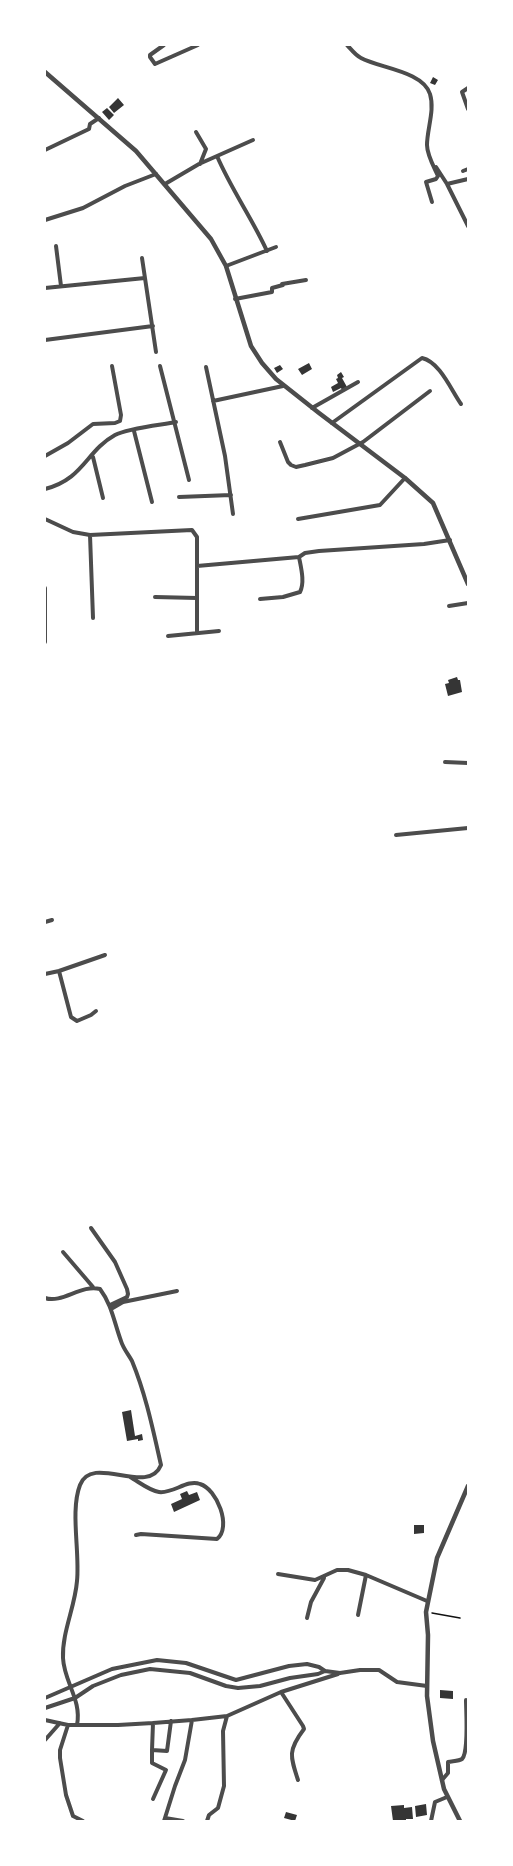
<!DOCTYPE html>
<html>
<head>
<meta charset="utf-8">
<style>
	body { margin:0 }
	#map { position:relative; width:513px; height:1866px; overflow:hidden; background:#fff; font-family:"Noto Sans",sans-serif }
	canvas { display:block }
	.frame { position:absolute; inset:0; border:46px solid #fff; pointer-events:none }
</style>
</head>
<body>
<div id="map">
<canvas width="513" height="1866"></canvas>
<div class="frame"></div>
</div>
<script>
const c = document.querySelector('canvas').getContext('2d');
c.lineJoin = 'round';
function paint(path, color) { c.fillStyle = color; c.fill(path, 'evenodd'); }
function stroke(path, color, width, dash) { c.strokeStyle = color; c.lineWidth = width; c.lineCap = dash ? 'butt' : 'round'; c.setLineDash(dash || []); c.stroke(path); }
paint(new Path2D(`
	M433,77l5,3 -3,5 -5,-2z
	M118,98l6,7 -10,8 -5,-6z
	M107,108l7,7 -5,5 -7,-8z
	M309,363l3,6 -10,6 -4,-6z
	M280,365l3,4 -6,4 -3,-5z
	M341,372l3,5 -2,1 5,9 -5,3 -1,-2 -8,4 -2,-5 7,-4 -2,-4 2,-1 -1,-3z
	M457,677l1,3h2l2,12 -14,4 -3,-12 4,-1 -1,-3z
	M131,1410l4,26 7,-2 1,6 -5,1v-2l-11,2 -5,-29z
	M187,1491l2,4 8,-3 3,8 -26,12 -3,-8 11,-5 -2,-5z
	M414,1525h10v8l-10,1z
	M440,1690l13,1v8l-13,-1z
	M426,1804l1,11 -11,2 -1,-11z
	M404,1805v3l8,-1 1,12h-7v2h-13l-2,-15z
	M286,1812l11,3 -2,6 -11,-3z`), '#353535');
stroke(new Path2D(`
	M432,1613l28,5`), '#111', 1.5);
stroke(new Path2D(`
	M164,45l-14,10v2l5,7 43,-19
	M347,45c4,4 8,10 14,13 18,10 62,13 69,36 5,16 -3,35 -3,51 0,10 7,22 11,31l-2,3 -10,3 6,20
	M468,88l-6,4 6,17
	M196,132l10,17 -6,15
	M45,150l44,-21 1,-5 9,-6
	M217,156c14,33 35,62 50,95
	M436,167l11,17 21,-5
	M463,171l5,-2
	M165,184l34,-20 54,-24
	M447,184l21,42
	M45,220l38,-12 42,-22 31,-12
	M56,246l5,40
	M142,258l14,94
	M226,266l50,-19
	M45,288l100,-10
	M235,299l37,-7v-4l11,-3 -1,-1 24,-4
	M45,340l108,-14
	M160,366l29,114
	M206,367l19,89 8,58
	M213,401l70,-15
	M312,408l46,-26
	M332,423l90,-65c18,4 29,32 39,46
	M134,431l18,71
	M280,442l8,20 3,3 5,2 9,-2 28,-7 30,-16 67,-51
	M45,456l23,-13 25,-19 22,-1 5,-2 1,-6 -9,-49
	M93,457l10,41
	M45,489c39,-10 41,-38 70,-54 13,-7 45,-10 61,-13
	M179,497l52,-2
	M45,519l28,13 17,3 102,-5 5,7v96
	M298,519l82,-14 25,-27
	M90,535l3,83
	M197,566l102,-9 6,-4 14,-2 105,-7 26,-4
	M45,588v54
	M155,597l42,1
	M260,599l23,-2 17,-5c5,-10 1,-24 -1,-35
	M449,606l19,-3
	M168,636l51,-5
	M445,762l23,1
	M396,835l72,-7
	M45,922l7,-2
	M59,971l12,46 6,4 14,-6 5,-4
	M45,974l14,-3 46,-16
	M91,1228l24,34 12,27 1,5 -1,3 -17,8
	M63,1252l30,35
	M45,1298c17,6 36,-14 55,-9 12,16 14,33 21,52 2,7 7,13 11,20 14,34 21,69 29,104 -13,32 -69,-12 -81,20 -10,26 0,67 -3,96 -2,26 -15,51 -14,77 1,24 19,42 14,67
	M111,1309l12,-7 54,-11
	M130,1477c9,5 20,14 29,15 14,2 28,-13 41,-8 17,5 32,43 17,55l-76,-5 -5,1
	M278,1574l37,6 22,-10h11l18,5 61,26
	M358,1615l8,-40
	M307,1618l4,-16 13,-24
	M281,1692l22,34 1,3c-16,21 -14,27 -6,51
	M45,1698l67,-29 45,-9 29,3 50,17 53,-14 18,-2 12,3 6,4 15,2 20,-3h19l18,12 30,4
	M45,1708l30,-10 18,-12 28,-11 29,-6 40,4 36,13 12,2 22,-2 30,-8 28,-4 7,-3
	M45,1720l23,5
	M45,1740l15,-17
	M152,1750l1,-27 39,-3
	M442,1780l6,-7v-11c4,-1 11,-1 14,-3 7,-7 4,-48 4,-59
	M153,1799l13,-29 -14,-7v-13l15,1 4,-30
	M165,1818l18,3
	M83,1821l-10,-5 -7,-21 -6,-37v-8l8,-25h50l35,-2
	M164,1821l11,-35 10,-26 7,-40 35,-4
	M207,1821l2,-6 9,-7 6,-22 -1,-55 4,-15 54,-24 57,-18
	M431,1821l4,-19 12,-5`), '#4c4c4c', 4);
stroke(new Path2D(`
	M45,72l91,79 75,88 15,27 25,80 11,17 14,16 43,34 86,65 28,25 35,81
	M460,1821l-16,-32 -11,-48 -6,-45 1,-61 -2,-23 11,-54 31,-72`), '#4c4c4c', 4.5);
</script>
</body>
</html>
